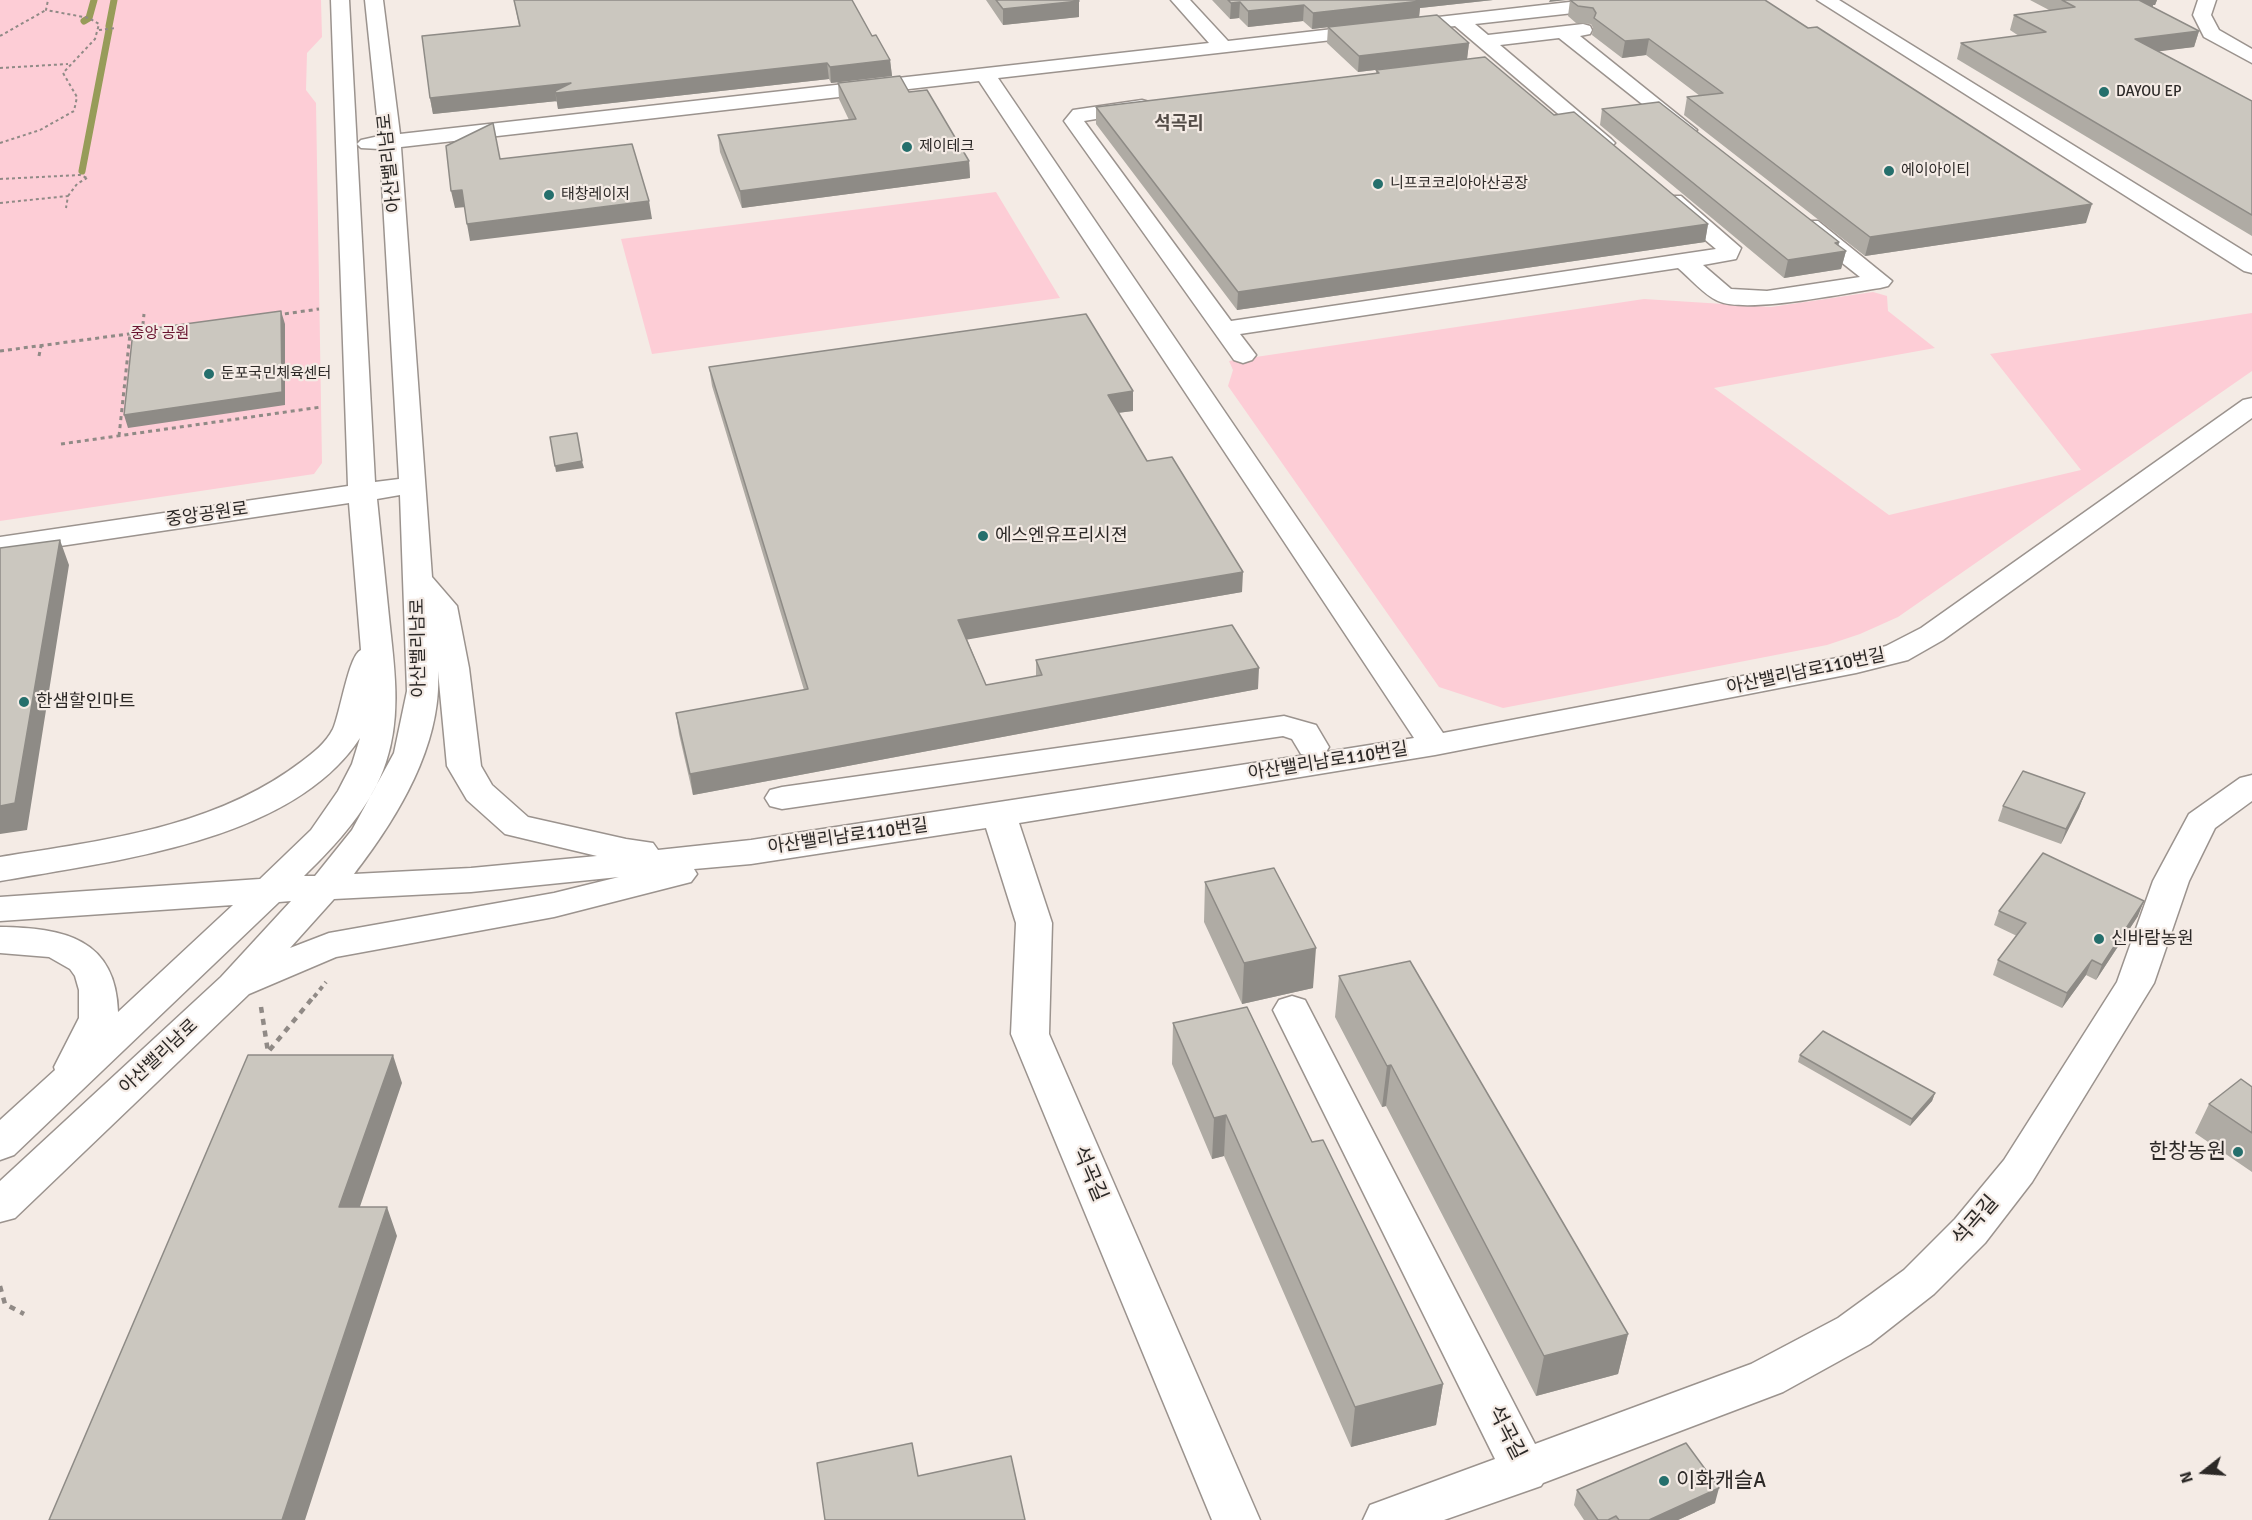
<!DOCTYPE html>
<html>
<head>
<meta charset="utf-8">
<style>
	body { margin:0 }
	#map { position:relative; width:2252px; height:1520px; overflow:hidden; background:#f4ebe5; font-family:Signika,sans-serif }
	canvas { display:block }
	.north { position:absolute; left:2174px; top:1442px; width:60px; height:60px; -webkit-text-stroke:4px #f4ebe5; paint-order:stroke; rotate:253deg; font-size:16px; font-weight:700; line-height:24px; text-align:center; color:#2c2927 }
	.north::after { content:''; display:block; margin:auto; width:21px; height:27px; background:#2c2927; clip-path:polygon(50% 0,100% 100%,50% 72%,0 100%) }
</style>
</head>
<body>
<div id="map">
<canvas width="2252" height="1520"></canvas>
<div class="north">N</div>
</div>
<script>
const c = document.querySelector('canvas').getContext('2d');
c.lineJoin = 'round';
function paint(path, color) { c.fillStyle = color; c.fill(path, 'evenodd'); }
function stroke(path, color, width, dash) { c.strokeStyle = color; c.lineWidth = width; c.lineCap = dash ? 'butt' : 'round'; c.setLineDash(dash || []); c.stroke(path); }
function drawText(font, color, halo, rows, align = 'center') {
  c.font = font + ' Signika,"Noto Sans KR",sans-serif'; c.lineWidth = 4.5; c.setLineDash([]); c.textBaseline = 'middle'; c.strokeStyle = halo; c.fillStyle = color; for (const [text, x, y, turn = 0] of rows) {
    c.save(); c.translate(x, y); c.rotate((+turn || 0) * Math.PI / 180); c.textAlign = isNaN(turn) ? turn : align; if (halo) c.strokeText(text, 0, 0); c.fillText(text, 0, 0); c.restore();
  }
}
paint(new Path2D(`
	M0,0h321l1,37 -15,16 -1,37 10,13 6,360 -8,11 -314,47z
	M996,192l64,106 -408,56 -31,-115z
	M1873,292l14,4 1,15 47,37 -221,40 175,127 192,-45 -91,-116 262,-41v58l-354,246 -38,17 -33,11 -324,63 -64,-21 -211,-301 5,-16 -4,-9 415,-62 127,8z`), '#fdcdd6');
stroke(new Path2D(`
	M84,21l5,-3 5,-18
	M109,26l5,-26
	M82,171l27,-141`), '#979c59', 7);
const minor = new Path2D(`
	M331,0h18l26,482 24,-3 -19,-330 -19,-1 -4,-4 4,-4 18,-4 -14,-136h18l17,134 809,-91 -38,-43h19l38,41 359,-41h58l-9,6 -161,18 13,11 95,-11 7,2 2,4 -2,4 -10,2 117,94 -3,4h-14l-121,-96 -59,7 111,94 4,4 -4,4h-14l-142,-121 -457,52 445,655 410,-78 33,-9 35,-18 322,-228 9,-2v20l-309,222 -35,20 -52,13 -421,82 -416,68 33,100 -3,111 211,486h-48l-201,-486 5,-111 -30,-95 -235,36 -57,5 3,5 -6,8 -137,35 -218,40 -87,37 -234,224 -15,4v-41l221,-204 70,-76 -12,1 -265,253 -14,5v-40l55,-50 -1,-3 25,-49v-28l-4,-14 -5,-7 -21,-12 -49,-4v-26c63,1 116,11 118,85l115,-107 -233,16v-24l260,-18 51,-49 27,-39 14,-27 8,-26c-68,104 -247,123 -360,143v-24c105,-17 214,-29 301,-95 12,-9 25,-19 32,-33 7,-15 16,-75 28,-79l-12,-147 -349,52v-18l348,-51zM979,81l435,657 -88,14 3,-5 -13,-22 -32,-9 -502,71 -12,3 -5,8 5,8 12,3 501,-73 9,3 9,15 5,1 -555,85 -93,10 -5,-7 -27,-4 -98,-22 -36,-32 -11,-19 -12,-98 -12,-62 -25,-29 -31,-430zM400,495l7,196 -13,62 -42,77 -37,46h-11c32,-31 68,-70 82,-114 16,-48 8,-96 3,-145 -4,-39 -8,-79 -12,-118zM438,671l9,95 20,34 38,34 92,22 -126,12 -117,6c44,-57 88,-129 84,-203zM619,877l-65,16 -225,40 -39,15 44,-49 137,-7z
	M1817,0h22l413,256v17l-8,-2z
	M2198,0h18l-5,15 8,15 33,19v14l-48,-26 -11,-22z
	M1142,100l7,2 3,4 -3,4 -65,11 147,200 485,-72 -51,-43 -3,-5 3,-5h16l60,52 -5,11 -33,6 28,24 36,2 93,-14 -58,-46 -3,-5 3,-5h16l74,60 -4,5 -8,2c-35,5 -133,26 -162,13 -14,-6 -28,-23 -40,-33l-438,66 16,21 -4,5 -9,3 -9,-3 -170,-239 9,-11z
	M2252,775v26l-37,27 -26,53 -35,102 -122,199 -47,61 -51,51 -64,50 -87,48 -240,91 -2,3 -97,34h-81l7,-15 125,-46 -222,-449 6,-10 13,-4 13,4 230,444 216,-80 87,-46 66,-48 51,-51 49,-59 113,-178 36,-101 36,-67 51,-36z`);
stroke(minor, '#9b938e', 3);
stroke(new Path2D(`
	M99,30l17,-2
	M0,36l46,-26
	M0,68l68,-4
	M0,143l40,-13 34,-19 3,-14 -14,-24 32,-34 4,-15 -10,-6 -43,-8 2,-10
	M0,179l80,-4 7,3
	M68,196l9,-12 10,-6
	M0,203l68,-7 -2,12`), '#908a86', 2, [3, 3]);
stroke(new Path2D(`
	M277,315l42,-6
	M142,333l2,-19
	M0,351l136,-18
	M39,356l2,-10
	M119,436l11,-102
	M61,444l260,-37`), '#908a86', 3, [4, 4]);
stroke(new Path2D(`
	M314,997l12,-15`), '#908a86', 4, [4.5, 4.5]);
stroke(new Path2D(`
	M261,1007l7,45 47,-57
	M0,1286l5,18 19,10`), '#908a86', 4.5, [6, 6]);
paint(minor, '#fff');
paint(new Path2D(`
	M514,0h338l20,36 18,24 2,16 -61,7 -2,-4 -271,30 -1,-8 -124,13 -3,-16 89,-72z
	M986,0h92l1,17 -76,8z
	M1212,0h281l-73,8 -1,9 50,26 -2,16 -109,13 -31,-29 1,-16 -16,2 -9,-8 -55,6 -9,-9 -9,1z
	M1570,0h195l321,223 -221,33 -181,-141 3,-18 13,-1 -54,-41 -24,3 -30,-23 1,-7 -2,-4 -15,-1 -8,-7z
	M2030,0h127l-2,5h-2v2l46,24 -5,16 -36,4 94,50v135l-295,-177 4,-16 58,-7 -9,-6 4,-15 35,-5z
	M1376,70l178,45 154,109 -3,18 -468,68 -141,-186v-17l280,-33z
	M838,83l71,9 60,69 1,17 -228,30 -22,-56 -2,-17 131,-15 -10,-21z
	M1602,109l237,133 -1,4 8,5 -5,18 -57,9 -184,-153z
	M709,367l424,44 -15,2 29,48 95,131 -275,47 19,46 50,-9v-16l222,29 -565,106 -14,-61 -3,-21 128,-23 -92,-304z
	M2085,793l-6,15 -18,36 -63,-23 5,-15z
	M1205,882l108,106 -71,16 -38,-82z
	M1999,911l139,5 -42,64 -10,-5 -24,33 -69,-33 5,-15 19,-24 -23,-11z
	M1339,976l289,358 -10,40 -82,22 -150,-290 -4,1 -47,-90z
	M1173,1023l139,119 131,242 -7,41 -85,22 -127,-291 -12,3 -40,-95z
	M1800,1055l135,38 -3,8 -22,25 -112,-64z
	M2252,1087v85l-57,-39 14,-29z
	M1577,1490l138,13 -37,17h-94l-10,-15z`), '#afaba4');
paint(new Path2D(`
	M1411,0h82l-73,8 -1,9 -107,12 1,-16z
	M1550,0h17l-18,2z
	M2140,0h17l-2,5h-2l-2,9z
	M1079,1v16l-76,8v-16z
	M1240,2l-1,16 -9,1 1,-16z
	M1304,5l-1,16 -55,6v-16z
	M2199,31l-5,16 -64,8 5,-16z
	M1649,39l-3,16 -24,3 3,-17z
	M1469,43l-2,16 -109,13 1,-16z
	M890,60l2,16 -61,7 -1,-16z
	M827,63l2,16 -271,30 -3,-18 2,10 -124,13 -3,-16 141,-15z
	M969,161l1,17 -228,30 -2,-17z
	M462,190l4,17 -11,1 -4,-17z
	M649,201l3,18 -182,22 -3,-17z
	M2092,204l-6,19 -221,33 5,-19z
	M1708,224l-3,18 -468,68 1,-18z
	M1839,242l-2,11 9,-2 -5,18 -57,9 4,-18 47,-17z
	M281,311l4,13v81l-157,23 -4,-13z
	M1133,391v20l-25,3v-19z
	M582,461l2,7 -28,4 -1,-6z
	M60,540l9,25 -42,265 -27,4v-28z
	M1243,572l-1,20 -283,49 -1,-21z
	M1259,668l-1,21 -565,106 -3,-21z
	M2085,793l-6,15 -18,36 5,-15z
	M2144,901l-6,15 -42,64 6,-15z
	M1316,948l-3,40 -71,16 2,-41z
	M2092,960l-6,15 -24,33 5,-15z
	M393,1055l9,28 -52,153 -11,-29z
	M1391,1065l-5,41 -4,1 5,-41z
	M1935,1093l-3,8 -22,25 2,-7z
	M1226,1115l-2,41 -12,3 2,-41z
	M387,1207l10,29 -92,284h-23z
	M1628,1334l-10,40 -82,22 8,-40z
	M1443,1384l-7,41 -85,22 4,-40z
	M1719,1488l-4,15 -37,17h-29z`), '#8e8b86');
const building = new Path2D(`
	M514,0h338l20,36 4,-1 14,25 -60,7 -3,-4 -271,30 -1,-2 16,-8 -141,15 -8,-62 98,-10z
	M996,0h82l1,1 -76,8z
	M1228,0h192l1,1 -108,12 -9,-8 -56,6 -8,-9 -9,1z
	M1570,0h195l43,28 9,-1 275,177 -222,33 -183,-140 36,-4 -74,-54 -24,2 -31,-23 2,-5 -3,-5 -15,-2z
	M2062,0h81h-4l60,31 -64,8 117,62v114l-291,-172 85,-11 -32,-17 61,-8z
	M1437,15l32,28 -110,13 -31,-29z
	M1485,57l69,58 20,-3 134,112 -470,68 -142,-185 283,-34 -3,-3z
	M900,76l9,16 18,-2 42,71 -229,30 -22,-56 138,-16 -18,-36z
	M1659,102l180,140 -4,1 11,8 -58,9 -186,-151z
	M493,123l7,36 132,-15 17,57 -182,23 -5,-34 -11,1 -5,-45z
	M281,311l1,81 -158,23 9,-84z
	M1086,314l47,77 -25,4 39,66 25,-4 71,115 -285,48 28,65 56,-10 -6,-15 196,-35 27,43 -569,106 -14,-61 132,-24 -99,-322z
	M577,433l5,28 -27,5 -5,-29z
	M60,540l-45,263 -15,3v-258z
	M2023,771l62,22 -19,36 -63,-23z
	M2043,853l101,48 -42,64 -10,-5 -25,33 -69,-33 28,-37 -27,-12z
	M1274,868l42,80 -72,15 -39,-81z
	M1410,961l218,373 -84,22 -153,-291 -4,1 -48,-90z
	M1247,1007l65,135 11,-2 120,244 -88,23 -129,-292 -12,3 -41,-95z
	M1823,1031l112,62 -23,26 -112,-64z
	M248,1055h145l-54,152h48l-105,313h-233z
	M2241,1079l11,8v46l-43,-29z
	M912,1443l6,33 93,-20 14,64h-200l-8,-57z
	M1686,1443l33,45 -70,32h-30l-3,-4 -8,4h-10l-21,-30z`);
paint(building, '#cbc7bf');
stroke(building, '#8e8b86', 1.5);
for (const [x, y, r, color] of [
	[2104,92,6,"#256f6c"],
	[907,147,6,"#256f6c"],
	[1889,171,6,"#256f6c"],
	[1378,184,6,"#256f6c"],
	[549,195,6,"#256f6c"],
	[209,374,6,"#256f6c"],
	[983,536,6,"#256f6c"],
	[24,702,6,"#256f6c"],
	[2099,939,6,"#256f6c"],
	[2238,1152,6,"#256f6c"],
	[1664,1481,6,"#256f6c"]
]) { const dot = new Path2D(); dot.arc(x, y, r, 0, 2 * Math.PI); c.fillStyle = color; c.fill(dot); stroke(dot, '#f4ebe5', 2); }
drawText('15px', '#2c2927', '#f4ebe5', [
	["DAYOU EP",2116,92],
	["제이테크",919,147],
	["에이아이티",1901,171],
	["니프코코리아아산공장",1390,184],
	["태창레이저",561,195],
	["둔포국민체육센터",221,374]
], 'left');
drawText('15px', '#68132f', '#f4ebe5', [
	["중앙 공원",160,334]
]);
drawText('bold 18px', '#534c47', '#f4ebe5', [
	["석곡리",1179,124]
]);
drawText('18px', '#2c2927', '#f4ebe5', [
	["아산밸리남로",390,163,-96],
	["중앙공원로",207,515,-8],
	["아산밸리남로",419,648,-91],
	["아산밸리남로110번길",1806,672,-12],
	["아산밸리남로110번길",1328,762,-9],
	["아산밸리남로110번길",848,837,-8],
	["아산밸리남로",159,1057,-43]
]);
drawText('18px', '#2c2927', '#f4ebe5', [
	["에스엔유프리시젼",995,536],
	["한샘할인마트",36,702],
	["신바람농원",2111,939]
], 'left');
drawText('21px', '#2c2927', '#f4ebe5', [
	["한창농원",2226,1152],
	["이화캐슬A",1676,1481,"left"]
], 'right');
drawText('21px', '#2c2927', '#f4ebe5', [
	["석곡길",1089,1174,67],
	["석곡길",1976,1221,-49],
	["석곡길",1506,1433,63]
]);
</script>
</body>
</html>
